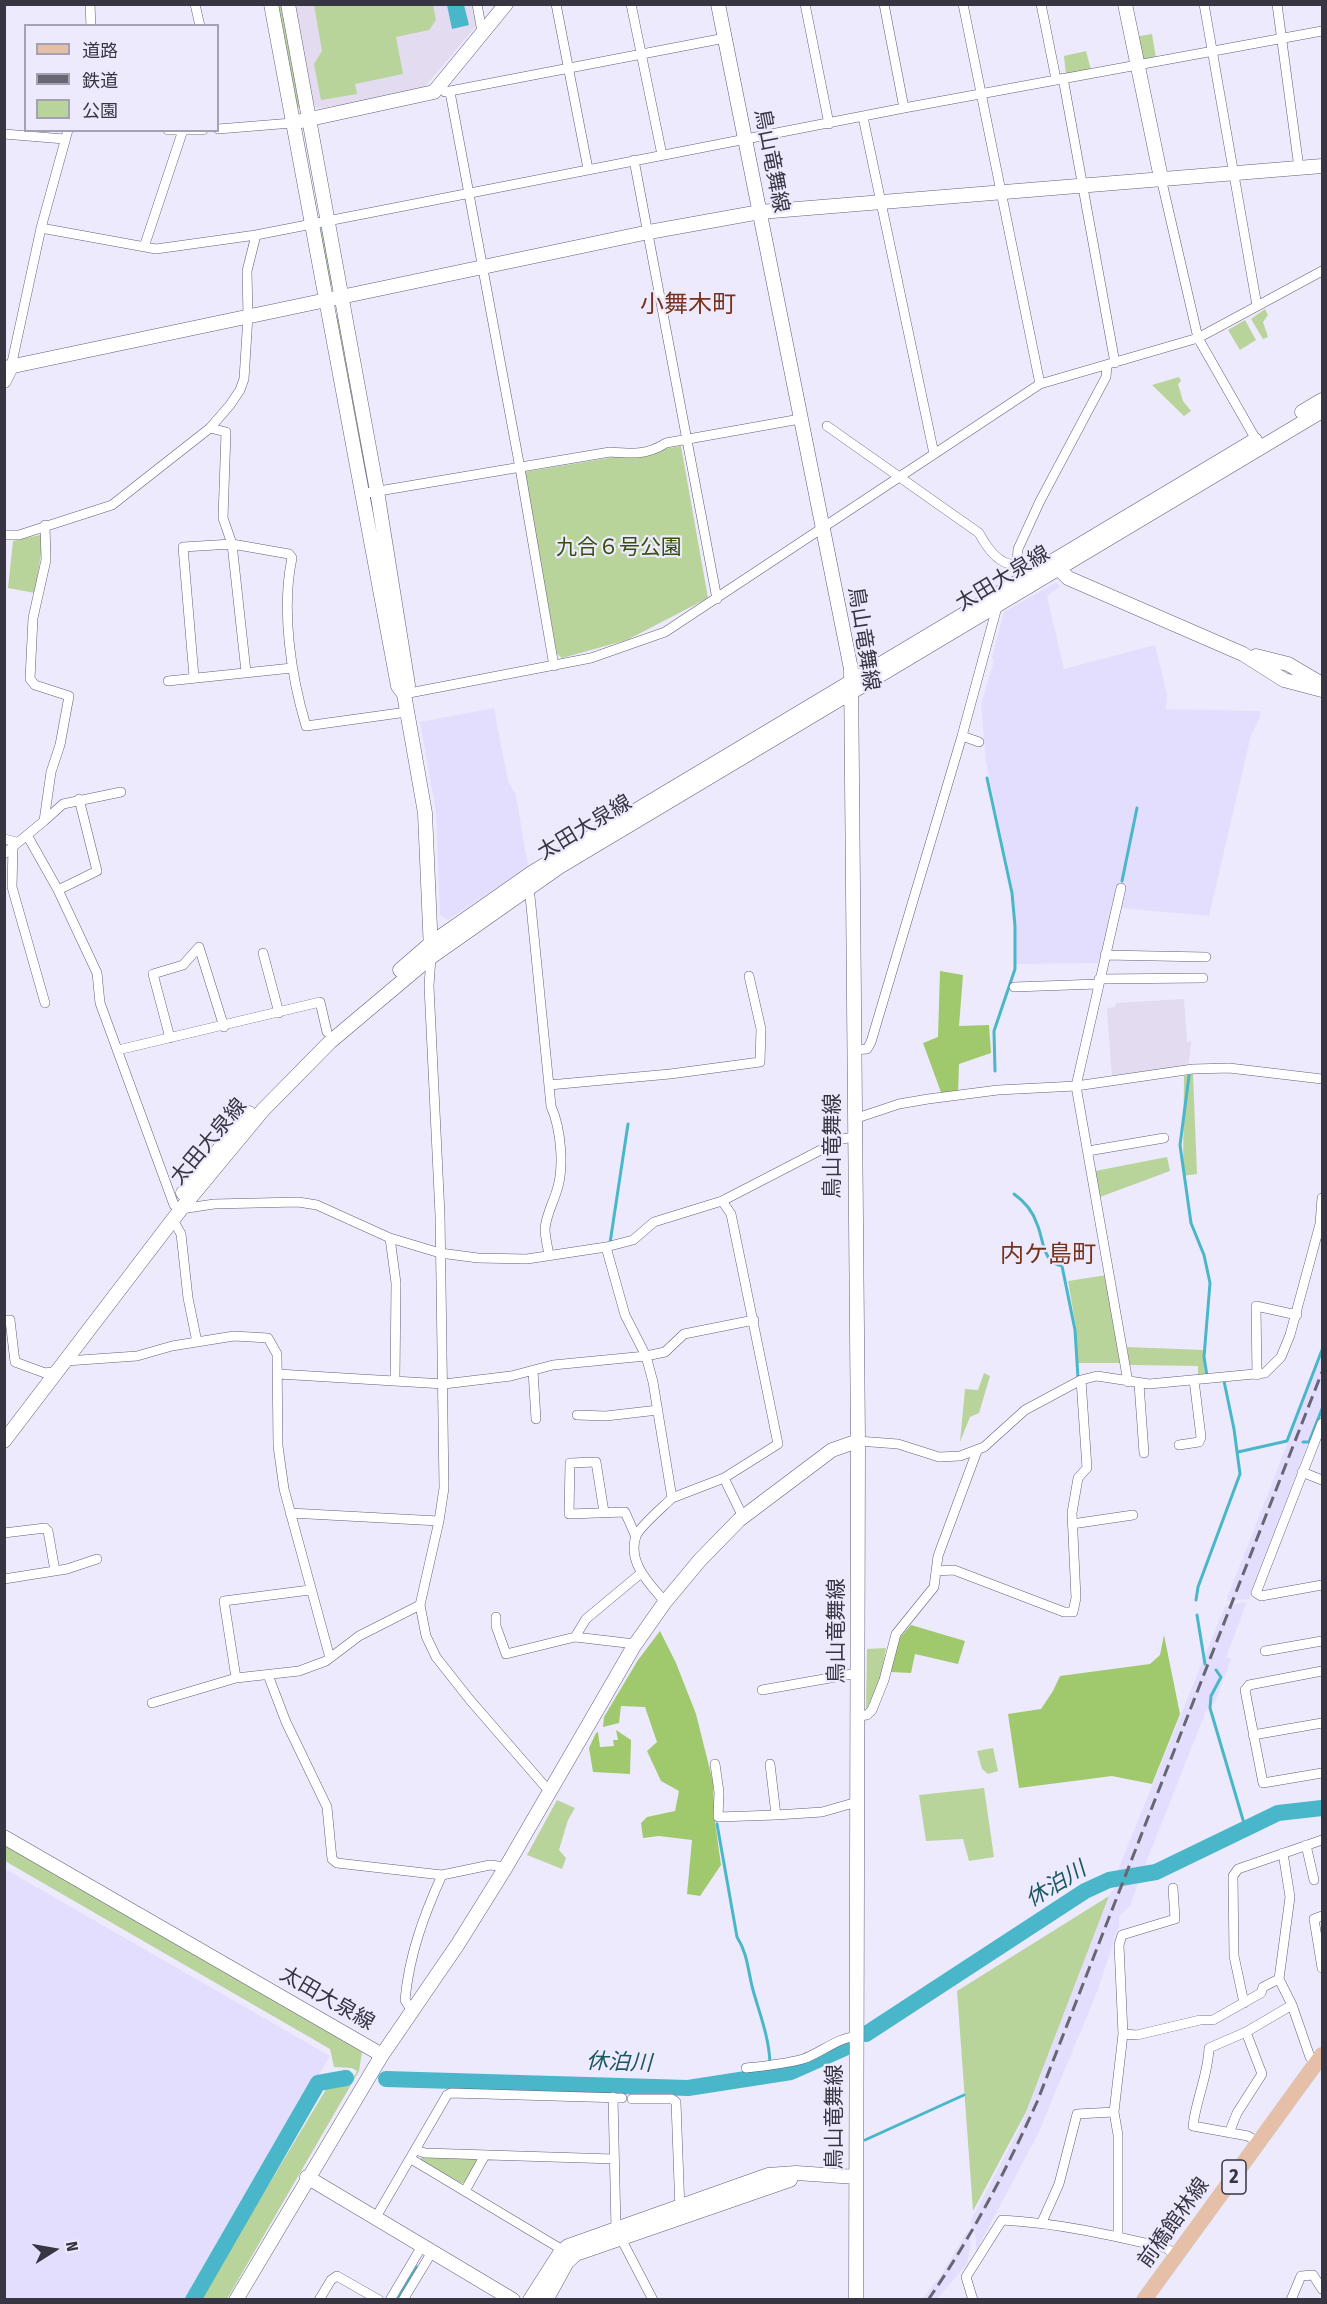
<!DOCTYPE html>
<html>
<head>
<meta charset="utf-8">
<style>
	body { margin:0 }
	#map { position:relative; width:1327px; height:2304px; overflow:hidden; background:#edeafd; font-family:"Fira Sans Condensed","Noto Sans JP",sans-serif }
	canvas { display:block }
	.frame { position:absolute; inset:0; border:6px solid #373541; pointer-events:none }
	.legend { position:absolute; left:24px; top:24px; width:195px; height:108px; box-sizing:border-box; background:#edeafd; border:2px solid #a4a2b2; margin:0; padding:8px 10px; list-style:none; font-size:18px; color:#373541 }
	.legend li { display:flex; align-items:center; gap:12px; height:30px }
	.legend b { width:30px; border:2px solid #a4a2b2 }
	.north { position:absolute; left:24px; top:2220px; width:60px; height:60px; -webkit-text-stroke:4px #edeafd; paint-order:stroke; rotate:79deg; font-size:16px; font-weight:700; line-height:24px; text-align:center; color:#373541 }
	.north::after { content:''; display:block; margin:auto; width:21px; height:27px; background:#373541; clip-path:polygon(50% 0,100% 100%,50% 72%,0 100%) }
</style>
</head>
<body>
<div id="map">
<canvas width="1327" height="2304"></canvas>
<div class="frame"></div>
<ul class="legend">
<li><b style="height:8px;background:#e6bfa8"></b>道路</li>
<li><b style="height:8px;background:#696674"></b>鉄道</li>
<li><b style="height:16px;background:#b9d49a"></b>公園</li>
</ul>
<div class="north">N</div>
</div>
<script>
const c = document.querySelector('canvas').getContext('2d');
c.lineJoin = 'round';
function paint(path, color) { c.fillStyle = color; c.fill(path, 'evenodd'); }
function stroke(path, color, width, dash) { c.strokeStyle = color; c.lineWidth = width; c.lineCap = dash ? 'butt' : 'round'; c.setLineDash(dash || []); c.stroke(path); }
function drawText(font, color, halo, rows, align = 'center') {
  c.font = font + ' "Fira Sans Condensed","Noto Sans JP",sans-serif'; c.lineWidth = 4.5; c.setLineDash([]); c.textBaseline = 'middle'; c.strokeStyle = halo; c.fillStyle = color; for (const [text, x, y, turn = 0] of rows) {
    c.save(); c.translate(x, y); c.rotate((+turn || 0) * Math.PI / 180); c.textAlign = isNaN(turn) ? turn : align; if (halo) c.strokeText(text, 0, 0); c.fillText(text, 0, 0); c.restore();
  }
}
paint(new Path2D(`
	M1055,583l6,3 -14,10 17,73 91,-24 12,49 -1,15 94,2v6l-9,18 -42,181 -89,-8 6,-24 -7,-2 -20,81 -83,1v-35l-4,-41 -26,-126 -5,-58 13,-43 -2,-4 12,-45z
	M494,708l14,73 8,15 12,70 -80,54 -8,-5 -4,-104 -16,-89z
	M1322,1355v51l-73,193 -23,2z
	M1247,1602l-21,55 5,2 -16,43 -8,7 -64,161 -23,4 -3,-2 108,-266z
	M5,1869l325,187 -143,243h-182z
	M1139,1880l-9,26 -11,10v10l-22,66 -59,142 -62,117v-13l-6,-16 52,-99 88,-229 7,-9z
	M968,2230l3,13 -4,21 -30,35h-15l19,-24z`), '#e3defd');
paint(new Path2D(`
	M293,5h178l5,21 -53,63 -28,9 -76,10 -7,-2z
	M1184,999l3,43 4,-1 -2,22 -4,3 -73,10 -5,-68 8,-1 1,-4z`), '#e3dbef');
paint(new Path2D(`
	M273,5h11l17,102 -5,1z
	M314,5h119l3,15 -7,10 -33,7 7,37 -48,10 2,10 -36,6 -7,-36 8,-13z
	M1152,34l4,24 -14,3 -8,-24z
	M1086,51l5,19 -25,5 -2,-19z
	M321,229l5,3 8,53 -5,1 -12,-56z
	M1265,309l3,6 -5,7 5,15 -5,2 -12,-20z
	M335,316h5l31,162 -11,-8z
	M1245,320l11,20 -16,10 -12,-20z
	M1179,377l2,4 -3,3 5,17 8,10 -7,5 -32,-31z
	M681,446l27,152 -81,42 -65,18 -5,-4 -33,-182z
	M44,534l-9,59 -27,-5 5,-47z
	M1193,1074l4,100 -14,2 1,-100z
	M1167,1157l3,14 -70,26 -5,-26z
	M1107,1275l15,88h-45l-1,-35 -8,-47z
	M1127,1347l76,3 2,25 -7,1v-10l-69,-1z
	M984,1373l6,3 -11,37 -9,4 -10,25 5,-53 13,1z
	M886,1648l-6,34 -14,28 1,-61z
	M993,1748l5,23 -10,3 -6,-5 -5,-18z
	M984,1788l10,69 -25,4 -6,-22 -37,2 -7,-46z
	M557,1800l18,8 -7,12 -9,30 7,8 -4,11 -35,-14z
	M5,1845l357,207 -3,19 -132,228h-27l128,-213 23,-4 6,-11 -5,-3 -18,-1 -4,-18 -325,-188z
	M1109,1896l-83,216 -53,99 -16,-220z
	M422,2157l51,1 5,3 -13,22h-4l-41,-23z`), '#b9d49a');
paint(new Path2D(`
	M940,971l23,4 -4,51 30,-1 2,28 -32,11 -1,30 -16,1 -19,-52 15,-6z
	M911,1625l54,16 -7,23 -43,-10 -4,19 -20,-1 6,-31z
	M660,1631l16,32 20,51 17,68 1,33 7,50 -21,31 -13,-2 5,-54 -33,-4 -16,2 -2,-15 6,-6 28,-6 4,-20 -18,-10 -14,-30 10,-9 -12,-35 -24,-1 -2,17 -16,4 1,-10 34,-57z
	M1164,1635l16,79 -28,70 -40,-8 -93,12 -11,-74 33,-5 12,-18 7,-15 90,-12 10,-9z
	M616,1730l15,10 -1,34 -37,-2 -4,-24 7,-15 2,-1 2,15 14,-1 -1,-6h5z`), '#a0c86d');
paint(new Path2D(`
	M447,5h17l5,20 -17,4z`), '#49b7c9');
stroke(new Path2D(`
	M987,778l25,115 3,33v43l-21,62 1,40
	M1122,881l15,-73
	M1189,1076l-9,69 11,78 13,32 6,28 -6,74 3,19
	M1014,1194c10,7 19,18 23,30 7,16 5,38 25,42l13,64 3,48
	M610,1243l18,-119
	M1303,1442h6l13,-33
	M1238,1452l49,-11 35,-91
	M1196,1600l2,-13 42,-113 -6,-45 -10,-48
	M1197,1615l8,49
	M1216,1670l5,7 -10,19 -1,12 36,122
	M717,1824l20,113c11,17 11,35 16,53 7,25 16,47 17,73
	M865,2140l99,-45
	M397,2300l20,-33`), '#49b7c9', 3);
stroke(new Path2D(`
	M866,2034l219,-143 24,-11 47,-8 122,-59 44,-5
	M386,2079l302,9 103,-16 54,-24
	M193,2300l125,-217 28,-5`), '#49b7c9', 16);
const street = new Path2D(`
	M90,4l1,22
	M195,4l5,22
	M477,4l5,28
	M556,4l32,165
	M631,4l31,151
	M805,4l24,120
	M884,4l20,104
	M963,4l77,380
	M1041,4l15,75
	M1204,4l53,302
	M1277,4l22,164
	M1063,78l52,285
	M445,92l280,-54
	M450,92l70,376 34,198
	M863,117l71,337
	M218,129l74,-6
	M168,130h35
	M4,134l60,5
	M634,160l83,439
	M1161,178l37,160 60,105
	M41,228l115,21 100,-14 648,-127 418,-77
	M144,247l39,-117
	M11,367l30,-139 27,-98
	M827,426l152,107c7,13 20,34 38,31
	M210,428l16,4 -3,86 9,26 14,128
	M361,494l249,-42c23,2 37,3 56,-9l134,-24
	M4,535h15l93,-30 98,-77 20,-23 10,-15 4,-11 4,-63 -1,-45 9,-36
	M1024,582l-7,-17 1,-16 22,-48 66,-124 1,-12
	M194,677l-11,-130 49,-3 57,10 3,4c-11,52 -1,118 14,168l101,-14
	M168,681l124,-13
	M404,694l187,-36 74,-26 375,-248 158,-46 124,-67
	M962,736l17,6
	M44,821l19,-17 58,-12
	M27,835l31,55 39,83 3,30 74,202
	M4,839l13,3
	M13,847l-1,40 33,116
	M4,854l40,-33 7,-49 9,-27 9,-49 -34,-11 -5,-6 3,-61 13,-58 -1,-35
	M525,887l5,9 21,210c10,23 14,63 5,87 -4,12 -10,23 -11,36 0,8 3,19 4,27
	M1121,888l-45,198 52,296
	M58,890l39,-19 -18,-72
	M263,953l16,60
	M1105,955l101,2
	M431,957l-2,29 11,229 4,273 -5,33 -19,84 6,31 10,21 34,43 79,91
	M1099,979l104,-1
	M1014,987l84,-3
	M170,1038l-17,-64 30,-9 16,-18 25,80
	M118,1050l202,-48 7,30
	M853,1050l14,-1 4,-7 91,-306 35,-129
	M549,1085l121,-11 90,-12 1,-33 -12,-53
	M854,1119l45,-15 29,-5 70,-9 78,-4 117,-17 36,-1 93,11
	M1088,1151l76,-13
	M722,1201l9,13 47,230 -54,34 19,39
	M181,1209l33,-5 84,-2 19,3 73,33 50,15 38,5 49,1 79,-12 27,-7 21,-18 68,-21 120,-62 12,-2
	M173,1220l8,14 7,64 9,44
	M390,1238l6,45 -1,96
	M606,1247l19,68 21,41 7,26 19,116c-9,9 -32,28 -36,38 -9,27 14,48 29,66
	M4,1320h6l5,42 30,11 13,-2
	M66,1361l71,-5 35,-10 62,-10 34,2 9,16 1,92 6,43 46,169
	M533,1371l3,48
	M278,1374l166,10 67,-8 42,-11 93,-9 19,-4 19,-18 70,-14
	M1257,1375l-1,-69 41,9
	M1139,1384l5,69
	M577,1415l29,1 52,-6
	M1322,1423l-66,170 5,3 61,-11
	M858,1441l40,3 41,13 21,-1 24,-9 41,-37 56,-30 16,-4 52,8 116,-11 16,-16 9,-22 30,-111 2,-26
	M1179,1445l20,-3 2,-5 -7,-57
	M1302,1472l20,8
	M672,1498l52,-20
	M604,1512l-8,-50 -26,1 -1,51 56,-2 11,25
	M290,1513l149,8
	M1072,1524l61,-9
	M4,1533l41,-5 3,3 7,40
	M936,1571l18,-1 110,42h9l3,-14 -4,-85 6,-35 9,-10 -6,-88
	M4,1579l63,-10 30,-10
	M496,1617v9l10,28 69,-17
	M635,1644l-60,-7 11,-18 54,-45
	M1265,1651l57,-10
	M1322,1671l-73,14 -4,5 18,93 59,-10
	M268,1675l18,47 41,85 5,52 5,4 105,12 48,-10 16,2
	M236,1678l-12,-77 86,-11
	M762,1690l96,-17
	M152,1703l84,-25 63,-7 27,-10 33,-25 61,-31
	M858,1716l9,-1 5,-5 12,-30 12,-46 38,-47 4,-31 39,-105
	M1253,1735l69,-12
	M715,1764l4,28 -1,25 58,-2
	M770,1764l6,51 46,-3 35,-10
	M1306,1845l8,35
	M1283,1853l7,44 -11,82 13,26 18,52 6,8
	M1322,1916l-8,3 8,49
	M1244,2003l-10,-47 -1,-80 5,-7 84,-29
	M412,2011l-7,-11c4,-45 19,-85 37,-125
	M1123,2034l14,1 63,-15h13l48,-27 2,-6 16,-8
	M746,2068c19,-2 39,-4 57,-9 16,-5 37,-23 53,-22
	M613,2097l3,132 37,71
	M632,2099h40l4,3 4,109
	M1229,2133l8,-20 25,-39 -16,-42
	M1259,2143l-11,-7 -55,-10c3,-27 15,-50 16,-78l37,-16 46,-27
	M416,2150l9,3 189,6
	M411,2159l155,93
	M465,2191l20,-36
	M376,2217l71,-122 4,-2 171,5
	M1042,2222l17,-38 18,-70 37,-2
	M1118,2237v-102l-4,-23 9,-78 -4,-89 3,-10 53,-16 -2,-31
	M319,2300l12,-20 6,-4 42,24
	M390,2300l32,-54
	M403,2300l29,-48
	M973,2300l-7,-23 36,-57c56,3 109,15 164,28l10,7
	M1291,2300l10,-24 12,-1 9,14`);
const secondary = new Path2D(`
	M271,4l127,682 6,8 21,119 6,138
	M288,4l89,487 31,194 -4,9
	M718,4l133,665 7,772 -2,859
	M1125,4l36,174
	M301,121l133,-29 72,-88
	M4,368l645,-136 111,-20 562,-46
	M4,381l7,-14
	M1302,412l20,-12
	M1055,565l13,13 175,76 41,26 38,10
	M1256,656l32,8 34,20
	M400,970l30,-26 103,-72 722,-432
	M183,1193l66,-80
	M4,1441l177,-232 82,-99 67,-68 101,-85 128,-90 763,-456
	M4,1837l378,218
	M307,2177l206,123
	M236,2300l146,-245 76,-111 48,-77 128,-221 31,-44 35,-42 39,-40 93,-70 26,-9
	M530,2300l30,-47 8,-7 200,-71 28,-2 60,4
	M546,2300l21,-38 9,-8 214,-74`);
const primary = new Path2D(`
	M1144,2300l178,-245`);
stroke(street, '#645f7a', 10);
stroke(secondary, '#645f7a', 15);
stroke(primary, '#d3d3d5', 16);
stroke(street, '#fff', 9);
stroke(secondary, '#fff', 14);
stroke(primary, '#e6bfa8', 15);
stroke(new Path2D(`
	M928,2300c43,-62 78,-129 109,-198l285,-730`), '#696674', 3, [12, 6]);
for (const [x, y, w] of [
	[1234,2177,24]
]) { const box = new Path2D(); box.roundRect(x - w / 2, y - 17, w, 34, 4.5); c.fillStyle = '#edeafd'; c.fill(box); stroke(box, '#373541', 1.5); }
drawText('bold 20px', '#373541', null, [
	["2",1234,2177]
]);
drawText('21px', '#373541', '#edeafd', [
	["鳥山竜舞線",771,161,79],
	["太田大泉線",1003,579,-31],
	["鳥山竜舞線",863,639,81],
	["太田大泉線",585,828,-31],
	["太田大泉線",209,1142,-50],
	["鳥山竜舞線",833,1146,-90],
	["鳥山竜舞線",837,1631,-90],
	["太田大泉線",327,1999,30],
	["鳥山竜舞線",835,2117,-90],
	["前橋館林線",1174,2223,-54]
]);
drawText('21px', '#364f0d', '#edeafd', [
	["九合６号公園",619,548]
]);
drawText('italic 22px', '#195761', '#edeafd', [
	["休泊川",1056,1885,-31],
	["休泊川",619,2063,2]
]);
drawText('24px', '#76331c', '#edeafd', [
	["小舞木町",688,305],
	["内ケ島町",1048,1255]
]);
</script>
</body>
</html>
